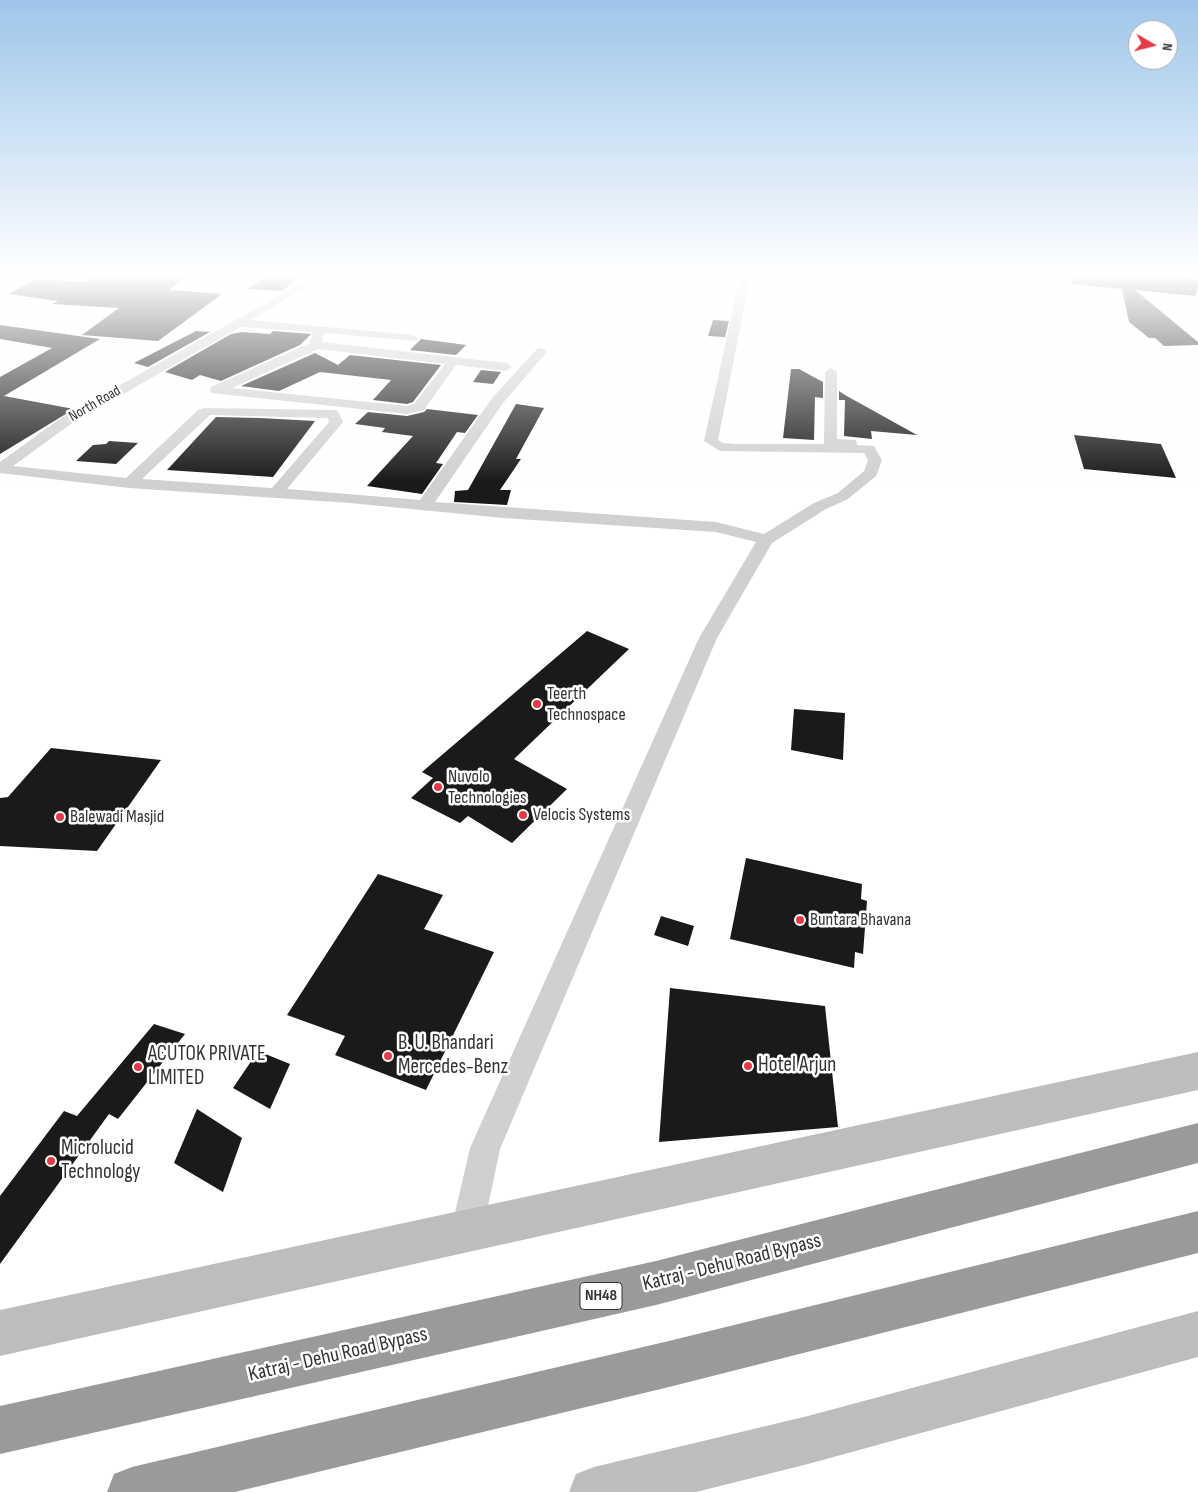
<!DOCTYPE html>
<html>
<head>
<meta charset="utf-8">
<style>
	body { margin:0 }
	#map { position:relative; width:1198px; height:1492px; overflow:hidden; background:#fff; font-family:"Sofia Sans Condensed",sans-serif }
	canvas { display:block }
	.north { position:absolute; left:1128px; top:20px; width:50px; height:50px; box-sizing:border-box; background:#fff; border:1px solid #adadad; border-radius:50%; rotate:98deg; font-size:14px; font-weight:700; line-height:20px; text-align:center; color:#333 }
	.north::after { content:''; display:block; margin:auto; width:18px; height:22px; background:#e63946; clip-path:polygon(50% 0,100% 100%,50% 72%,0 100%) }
</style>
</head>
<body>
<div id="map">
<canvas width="1198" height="1492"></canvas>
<div class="north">N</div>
</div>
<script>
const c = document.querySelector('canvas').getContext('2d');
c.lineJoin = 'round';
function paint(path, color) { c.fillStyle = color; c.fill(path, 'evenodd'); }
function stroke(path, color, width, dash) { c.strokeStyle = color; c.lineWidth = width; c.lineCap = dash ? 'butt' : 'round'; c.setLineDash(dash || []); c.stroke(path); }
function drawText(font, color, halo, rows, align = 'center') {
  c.font = font + ' "Sofia Sans Condensed",sans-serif'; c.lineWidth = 5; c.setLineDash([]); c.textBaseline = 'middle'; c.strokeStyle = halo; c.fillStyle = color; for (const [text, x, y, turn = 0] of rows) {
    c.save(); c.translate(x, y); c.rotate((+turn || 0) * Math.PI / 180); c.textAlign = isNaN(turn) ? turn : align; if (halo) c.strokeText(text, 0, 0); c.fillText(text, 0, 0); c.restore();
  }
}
paint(new Path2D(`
	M198,276l39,3 -12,9 -39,-3z`), '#e6ecdf');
paint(new Path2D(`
	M101,273h89l-21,17 53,4 -64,47 -76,-6 37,-27 -67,-4 6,-3 -49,-7 26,-15 51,3z
	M270,273l31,3 -19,15 -34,-2z
	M1073,273h97l28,8v9l-3,6 -60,-6 63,52v3l-34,1 -9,-8h-6l-20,-16 -7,-33 -50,-5z
	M713,320l16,1 -4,16 -17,-1z
	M0,325l100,14 -96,57 70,13 -74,45v-77l52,-29 -52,-9z
	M196,331l14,1 -62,35 -14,-4z
	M273,331l38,3 -11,11 -79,36 -21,-6 -8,5 -27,-8 66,-38 11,-2 28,2z
	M421,339l45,6 -10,10 -46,-5z
	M315,353l23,12 12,-10 91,10 -28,37 -6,2 -34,-4 18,-20 -71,-8 -41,19 -38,-5z
	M791,369h8l24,13v16l-8,-1 -1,43 -31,-2z
	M481,370l20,2 -8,12 -20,-2z
	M839,391l6,4 72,40 -46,-4 1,8 -28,-3 1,-36h-6z
	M516,404l28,4 -28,51h5l-21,31h11l-4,15 -53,-3 1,-11 13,-1z
	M427,409l51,6 -13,18 -8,-1 -21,31 7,1 -21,30 -55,-8 46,-50 -31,-4 3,-4 -30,-4 13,-12 39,4 17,-4z
	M216,417l44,1 55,3 -42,56 -106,-7z
	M1074,435l87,9 15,34 -92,-9z
	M109,441l29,2 -22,21 -40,-3 17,-16 13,-1z
	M587,631l42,18 -115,110 53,30 -55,54 -44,-27 -8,7 -49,-25 22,-20 -11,-6z
	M794,709l51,4 -2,47 -52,-10z
	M51,748l110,12 -64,91 -97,-5v-48l8,-1z
	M746,858l116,26 -1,15 6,2 -4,53 -8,-2 -1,16 -124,-29z
	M378,874l65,21 -19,34 70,23 -68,138 -91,-35 10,-19 -58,-21z
	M661,916l33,10 -6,20 -34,-11z
	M670,988l155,18 13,121 -179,15z
	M154,1024l31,10 -67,85 -9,-5 -109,150v-68l64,-85 13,5z
	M258,1051l32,13 -20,45 -37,-21z
	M197,1109l45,29 -19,54 -49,-29z`), '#1a1a1a');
paint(new Path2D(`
	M319,273h12l-80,47 162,15 4,2v4l-93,-8 -2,9 184,21 6,4 -6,4 -50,-6 -32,45 -17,4 -196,-21 -1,-3 1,-3 99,-44 3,-11 -73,-5 -172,99 -55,40 113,12 72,-68 6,-2 129,2 5,1 5,11 -56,67 133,11 73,-103 44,-48 4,-1 6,4 -44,51 -68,99 281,20 48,12 50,-31 24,-10 26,-22 4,-11 -4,-7 -144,-2 -16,-10 37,-168h10l-33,167 5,3 12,1h89l1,-72 6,-4 6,4v67l19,1 1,5 17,1 8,14 -6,16 -28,23 -22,10 -54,34 -55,95 -217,511 -17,81 -4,12 -12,4 -12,-4 -4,-12 19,-82 229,-510 57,-96 -40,-10 -213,-14 -153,-15 -221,-15 -129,-15v-11l58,-42zM318,349l127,15 -31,40 -7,2 -175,-18zM210,415l118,3 1,4 -57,66 -130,-9z`), '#d0d0d0');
paint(new Path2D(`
	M1198,1052v38l-1198,266v-46z
	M1198,1311v46l-390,107 -112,28h-127l7,-18 18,-7 214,-51z`), '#bdbdbd');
paint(new Path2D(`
	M1198,1123v40l-542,142 -656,149v-48l656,-145z
	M1198,1211v42l-525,133 -438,106h-128l7,-18 18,-7 541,-127z`), '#9a9a9a');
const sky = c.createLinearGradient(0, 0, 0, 482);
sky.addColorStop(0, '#9ec6ea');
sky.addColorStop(0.57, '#fff');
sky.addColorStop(1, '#ffffff00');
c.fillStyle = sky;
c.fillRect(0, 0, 1198, 482);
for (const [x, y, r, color] of [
	[537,704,5,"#e63946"],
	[438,787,5,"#e63946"],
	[523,815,5,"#e63946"],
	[60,817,5,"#e63946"],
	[800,920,5,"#e63946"],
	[388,1056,5,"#e63946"],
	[748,1066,5,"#e63946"],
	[138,1067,5,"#e63946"],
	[51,1161,5,"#e63946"]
]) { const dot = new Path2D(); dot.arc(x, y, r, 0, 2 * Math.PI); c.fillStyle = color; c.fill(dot); stroke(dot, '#fff', 2); }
drawText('15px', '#333', '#fff', [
	["North Road",95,404,-30]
]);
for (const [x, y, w] of [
	[601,1296,42]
]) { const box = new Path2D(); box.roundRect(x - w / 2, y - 13.5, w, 27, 4); c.fillStyle = '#fff'; c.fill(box); stroke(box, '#333', 1); }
drawText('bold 16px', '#333', null, [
	["NH48",601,1296]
]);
drawText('18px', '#333', '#fff', [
	["Teerth",547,694],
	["Technospace",547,715],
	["Nuvolo",448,777],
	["Technologies",448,798],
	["Velocis Systems",533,815],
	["Balewadi Masjid",70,817],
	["Buntara Bhavana",810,920]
], 'left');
drawText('21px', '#333', '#fff', [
	["B. U. Bhandari",398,1044],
	["Mercedes-Benz",398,1068],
	["ACUTOK PRIVATE",148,1055],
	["LIMITED",148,1079],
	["Hotel Arjun",758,1066],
	["Microlucid",61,1149],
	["Technology",61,1173]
], 'left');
drawText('21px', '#333', '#fff', [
	["Katraj - Dehu Road Bypass",732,1263,-14],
	["Katraj - Dehu Road Bypass",338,1355,-13]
]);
</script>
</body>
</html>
